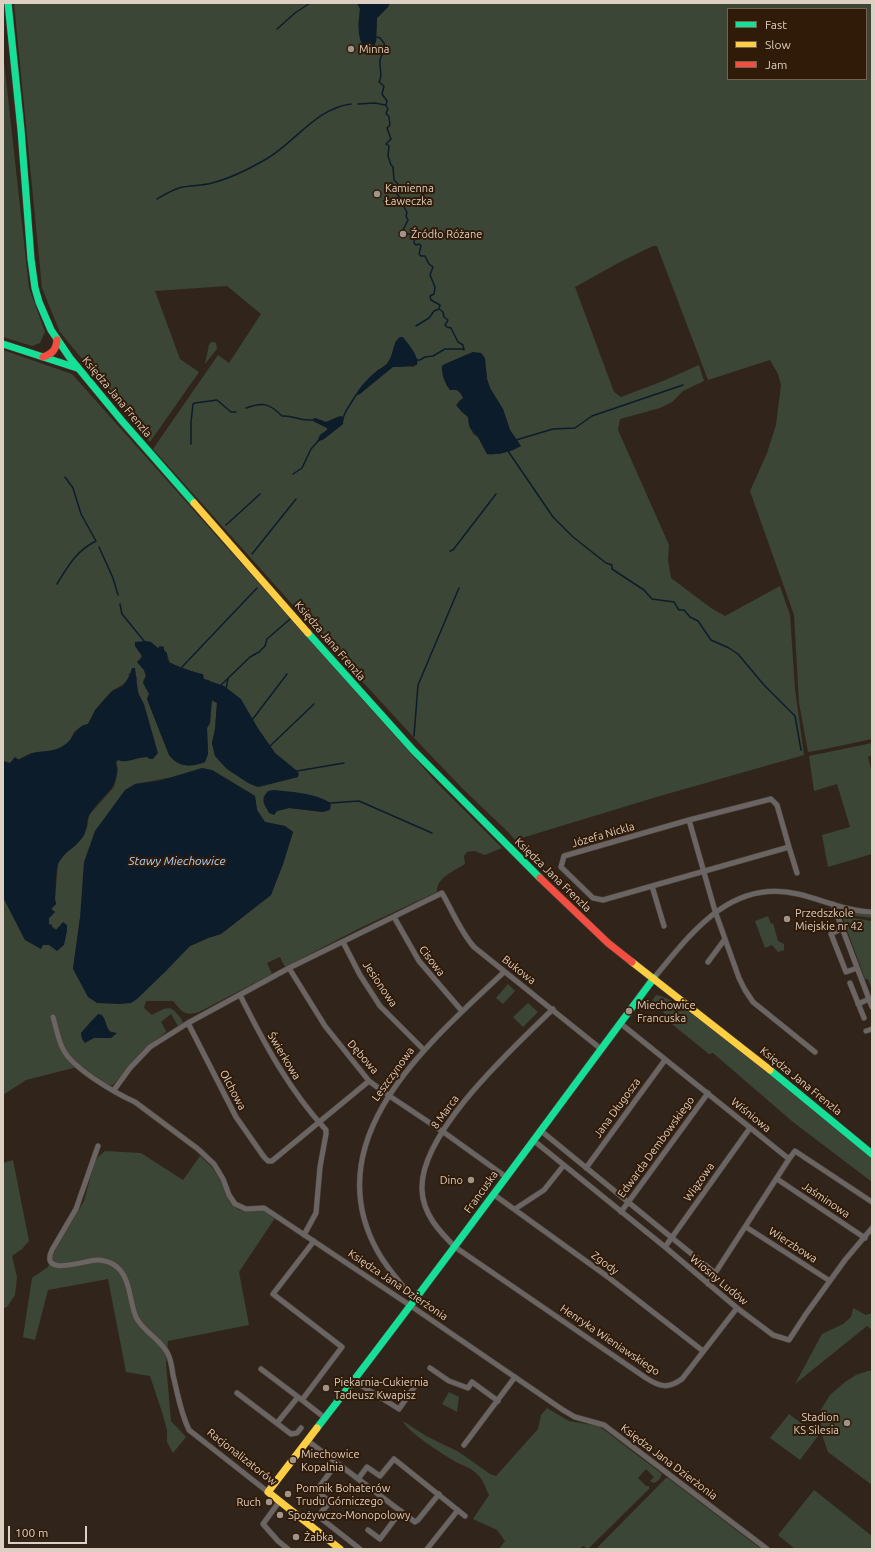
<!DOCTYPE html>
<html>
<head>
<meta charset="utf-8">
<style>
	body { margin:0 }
	#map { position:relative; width:875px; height:1552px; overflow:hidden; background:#31251b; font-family:Ubuntu,sans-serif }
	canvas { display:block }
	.frame { position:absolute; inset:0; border:4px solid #decfc3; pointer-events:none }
	.legend { position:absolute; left:727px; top:8px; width:140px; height:72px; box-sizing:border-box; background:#301a08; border:1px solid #766253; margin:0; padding:5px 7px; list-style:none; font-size:12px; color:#decfc3 }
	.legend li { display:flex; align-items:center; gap:8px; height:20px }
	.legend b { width:20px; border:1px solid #766253 }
	.scale { position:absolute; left:8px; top:1526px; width:79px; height:18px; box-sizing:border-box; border:2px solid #decfc3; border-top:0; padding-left:5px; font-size:12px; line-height:14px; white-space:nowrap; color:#decfc3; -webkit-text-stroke:3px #301a08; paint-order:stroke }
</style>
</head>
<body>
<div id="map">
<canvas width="875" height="1552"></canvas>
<div class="frame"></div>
<ul class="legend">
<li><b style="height:5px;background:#16e098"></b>Fast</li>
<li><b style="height:5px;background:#ffcf43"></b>Slow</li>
<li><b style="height:5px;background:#f24e42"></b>Jam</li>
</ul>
<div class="scale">100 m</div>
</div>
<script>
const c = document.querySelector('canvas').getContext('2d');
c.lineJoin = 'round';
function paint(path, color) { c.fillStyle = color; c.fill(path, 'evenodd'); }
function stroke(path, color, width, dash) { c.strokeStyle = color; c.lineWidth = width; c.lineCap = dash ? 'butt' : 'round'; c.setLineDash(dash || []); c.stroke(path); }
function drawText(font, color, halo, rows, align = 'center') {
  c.font = font + ' Ubuntu,sans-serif'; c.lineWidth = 4; c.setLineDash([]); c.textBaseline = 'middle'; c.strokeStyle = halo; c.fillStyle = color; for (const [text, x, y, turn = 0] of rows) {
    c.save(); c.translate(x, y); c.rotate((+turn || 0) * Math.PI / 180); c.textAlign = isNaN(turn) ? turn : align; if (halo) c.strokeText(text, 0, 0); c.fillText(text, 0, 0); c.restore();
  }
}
paint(new Path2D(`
	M14,3h343l3,6 -2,17 18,16 1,-24 11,-11 2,-4h482v736l-47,10 -17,3 -9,-49 -5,-88 -44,-124 17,-38 9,-28 5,-40 -3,-11 -8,-14 -62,20 -51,-134h-4l-33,16 -45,25 39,105 7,5 42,-16 36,-16 5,16 -21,10 -11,11 -12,6 -40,11 -2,11 51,115 -1,15 3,18 40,30 14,8 55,-30 10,29 5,74 9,66 -144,41 -145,44 -5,-6 -47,-45 -46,-48 -90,-98 -174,-194 65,-94 11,8 32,-49 -34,-28 -72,5 25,68 19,13 -49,70 -90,-110 -18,-44zM728,9h138v70h-138zM396,341l13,4 9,16 -4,6 -21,-1 -33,27 17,-22 11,-8 6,-12zM473,352l13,18 1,9 3,9 13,21 7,21 11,16c-11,6 -22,9 -34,8l-9,-17 -5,-3 -5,-17 -7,-6 -3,-9 5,-4c-3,-8 -9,-9 -16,-12l-5,-20 3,-2zM338,417l5,7 -19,15 -6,2 2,-6 7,-5v-2l-16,-8 4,-2 11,4z
	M3,52l26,236 16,44 -5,11 -8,3 -29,-9z
	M211,342h3l2,1 1,6 -12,15 4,-19z
	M3,350l69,24 365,409 65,65 -17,7 -11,-4 -7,1 -3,4 1,8c-11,7 -29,14 -28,28l-77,36 -75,39 -5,-10 -13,6 5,11 -73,38c-15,5 -17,-1 -26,-11h-27l-2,7 8,7c11,-5 17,-12 26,0 3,3 4,4 5,8l-5,3 -7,-12 -10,8 5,9v1l-24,19 -29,34h-4l-29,-19 -3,1 -51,13 -23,15v-198l22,43 18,5h6l10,-19 -2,4 -8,-6v-6l6,-6 -4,-3 5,-5 -1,-5 3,-36 7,-9 11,-9 11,-17 2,-13 25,-28 4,-17 -2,-8 2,-2c10,1 19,-3 29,-3 0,-15 0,-30 -2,-44 -1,-13 -11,-23 -8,-36l-8,-4c0,12 -12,13 -19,20 -9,9 -16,19 -22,31l-5,1 -9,7 -5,10 -14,9 -23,2 -22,10 -7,-2zM135,646l23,2 9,6 3,9c11,4 21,9 32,11l2,5 5,1 50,50 16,23 22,18 1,6 -40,10 -31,-18 -12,-13 -3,-13 3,-14 2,-26 -6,-3 -1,23 -3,5 1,26 -3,8c-13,5 -26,6 -36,-7l-22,-56 2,-5 -6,-13 3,-5 -2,-6 -7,-8 5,-6zM212,770l43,26 2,14 8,12 20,4 8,6 -10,32 -12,31 -50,39 -13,4 -18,8 -117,23 7,-51 55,-134zM264,795l59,17 -34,-4 -12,3 -13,-6 -1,-5zM93,1019h11c2,7 4,14 13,14 -15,7 -21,6 -36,0z
	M872,743v12l-4,2 4,16v81l-44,13 -6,-32 28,-8 -13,-43 -23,7 -5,-35z
	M849,910l23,4v4l-23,-3 -4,-2z
	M768,916l3,8 2,-1 5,18 6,3v6l-6,2 -6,-7 -7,3 -10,-27z
	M846,917l26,4v68l-4,-10h-3l-22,-60z
	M508,984l7,7 -12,13 -7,-6z
	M656,995c23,5 45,26 64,40 51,40 101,81 152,122v25l-79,-60 -80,-69 -4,1 -46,-37 1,-5 -12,-11z
	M528,1003l10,9 -15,15 -10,-10z
	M105,1151l36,2 42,27 17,-24 11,10 9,13 9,22 10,9 11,1 13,-1 12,8 -36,54 10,53 -81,16 -2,23 5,57 15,16 -13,16 -6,-11v-12l-5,-18 -12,-36 -24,-4 -18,-93 -60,11 -13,50 -12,-3 9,-59 16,-11 8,-18 28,-48 10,-37 4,-7z
	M13,1160l16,81 -7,8 -10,7 5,21 -2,18 -8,12 -4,1v-145z
	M853,1308l13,7 6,-2v17l-5,-4 -72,58 27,-50 21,-10 8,-7z
	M868,1371h4v114l-44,-33 -6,-17 -2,-24 10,-16 15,-13 11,-7z
	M449,1392l10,5 -2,15 -15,-8z
	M547,1408l22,13 30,5 63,48 -3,6 -5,3 -4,-2 4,-4 -8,-8 -8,9 8,8h3v3l-61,60 -5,-3 -3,3h-81l6,-8 -8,-11 -24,-11 16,-24c-3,-6 -6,-16 -12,-21 -6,-6 -13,-8 -21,-12 -12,-7 -49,-30 -53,-41l23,15 33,16 31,22 6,2 42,-47 3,-14z
	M789,1414l29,22 -18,24 -30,-22z
	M666,1478h2l93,71h-165z
	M814,1490l58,46v13h-77l-17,-14z`), '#3b4636');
paint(new Path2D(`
	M357,3h33l-2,4 -11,11 -1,24 -2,4 -5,4c-14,-6 -10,-29 -9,-41z
	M400,337h3c6,8 16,19 14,28l-17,2h-7l-33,27 -5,2c5,-10 14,-19 23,-26 3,-2 8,-4 10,-8 6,-7 4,-20 12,-25z
	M473,352l8,1 4,5 2,21 3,9 13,21 7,21 11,16c-11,6 -22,9 -34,8 -3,-5 -5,-10 -8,-15 -6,-10 -10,-6 -11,-22l-7,-6 -5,-6 7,-7 -3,-6 -3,-2h-7c-5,-6 -9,-17 -8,-24l3,-2z
	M340,416l4,1 -1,7 -19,15 -7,3 3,-7 7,-5v-2l-16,-8 4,-2 11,4z
	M146,641l5,1 7,6 2,-2 4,1v3l3,3c0,3 0,7 2,9 2,2 29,12 34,12l1,5 20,7 17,13 18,31 16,23 22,18 2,3 -1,3 -40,10 -10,-4 -21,-14 -12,-13 -3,-13 3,-14 2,-26 -5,-3 -2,23 -3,5 1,26 -3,8c-14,5 -26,6 -36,-7l-22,-56 2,-5 -6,-11 3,-7 -2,-6 -7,-8 4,-3 1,-3 -7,-10v-4z
	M132,668h3l3,25 6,11 14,49 -5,6h-3l-3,-2c-9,0 -21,7 -29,3l-2,2c6,26 -15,33 -26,52 -5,7 -2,16 -7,23 -7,10 -19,15 -24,25 -4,7 -3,27 -4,37l1,5 -5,5 4,3 -6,6v6l3,1v3l4,2 7,-8 4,3v6l-3,14 -7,6 -8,-6h-6l-2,4 -16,-9 -22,-43v-136l7,2 5,-6 4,3c4,-2 9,-6 14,-7 13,-3 23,0 35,-11 8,-7 6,-14 20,-18l7,-14 17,-19 11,-5 6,-9z
	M202,768l10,2 43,26 2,14 8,12 20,4 8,6 -10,32 -12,31 -50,39 -13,4 -18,8 -24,25 -29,28 -6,4 -12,1 -22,-1 -9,-6 -15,-28 7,-51 4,-56 11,-31 30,-41 10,-6 24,-3z
	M274,790c18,2 41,3 57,13l-1,7 -7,2 -34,-4 -12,3 -3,4 -5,-2c-5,-9 -8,-14 -1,-22z
	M98,1014l4,1c4,5 4,12 8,17l7,1 -6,5h-17l-9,5 -3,-4 -1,-6z`), '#0d1c2b');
stroke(new Path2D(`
	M277,29l18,-16 15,-10
	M374,39l3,-2 3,1 4,5 1,8c-11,11 0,21 -6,31l5,4 -2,8 5,7 -1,4 2,4 -2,4 3,4 1,8 -3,3 4,11 -5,5 3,2 -1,10 3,9 2,2 1,13 4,4 -2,9 7,8v4l4,7 -1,4 2,4 -5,10 4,4h5l3,3 -1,6 2,2 3,-1 2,2 -2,8 2,2h4l4,8 4,3 -3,8 5,12 -1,7 -4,2 1,4 9,5 -1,4 4,3 1,5 4,3 -3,5 2,2 4,1 7,14 5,3 1,5
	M358,104l17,-1 10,2
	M157,199c7,-4 15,-9 22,-11 11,-3 23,-2 33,-5 20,-5 39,-15 56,-25 28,-17 49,-50 83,-54
	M416,326l13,-8 5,-7 5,-2
	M416,360h4l5,-3 8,-1 12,-7h19
	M246,408c17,-6 23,-5 36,8 10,-1 19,5 29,4
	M343,418l3,-7 10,-16
	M516,440l37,-11 22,-1 17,-12 91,-31
	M191,444v-22l2,-18 2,-1 22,-3 14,12h5
	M508,451l45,66 20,20 33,26 6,2v4l32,21 8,9 22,3 5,8h5l6,7 8,4 13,19 18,8 9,6 26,31 31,31 6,34
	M293,474l9,-6 9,-19 8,-9
	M226,525l34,-31
	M99,547l14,31 5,17
	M450,551l3,-1 43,-56
	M252,554l44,-55
	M57,584c11,-18 19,-33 39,-43l-15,-27 -8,-26 -8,-11
	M120,604l2,10 22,27
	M182,667l75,-79
	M220,686l30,-29 9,-5 6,-6 2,-7 23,-20
	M226,689l2,-10
	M252,720l35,-46
	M414,736l4,-51 41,-97
	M270,746l44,-42
	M297,771l47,-8
	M331,803l28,-2 73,32`), '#0d1c2b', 1.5);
const street = new Path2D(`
	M689,820l82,-21 6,6 12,42 -186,53 -10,-2 -32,-31 3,-11 125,-36 26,91 24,67 6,12 8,12 62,50
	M789,847l8,26
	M652,886l12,40
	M833,904l39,103
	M394,917l25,44 43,50
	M842,928l-11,6 15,38 11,-4
	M343,942l17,33 20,31 44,44
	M708,962l17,-23
	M289,968l36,58 44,55 19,14 54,36 64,46
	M654,978c37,-45 77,-100 144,-84 22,5 51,18 74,18
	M850,983l14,35
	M240,995c24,48 49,95 86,135v4l-6,33 -4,46 -12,22
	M858,1004l11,-5
	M553,1009c-40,39 -134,124 -131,181 1,24 17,41 33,57l191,131c14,9 22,11 36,1l55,-71
	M53,1017c3,10 5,23 10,32 9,19 52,44 72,53l63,47 16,15 9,15 6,16 6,9 11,5 18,-1 147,98 152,104 12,7 29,8 163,124
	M188,1023l48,94 28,40 4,4h4l97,-80
	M620,1023l169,136 6,-8 77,51
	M866,1031l6,-2
	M114,1090l16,-22 20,-21 38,-24 101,-55 153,-75c11,19 18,38 32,54l127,102
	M540,1130l175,143
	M533,1140l132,107 72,61 36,27 16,5 17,-26 39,-54 27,-32
	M98,1146l-22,63 -24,41c-13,28 34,10 45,10 8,0 14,2 20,7 14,12 12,34 19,50 6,14 25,22 32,37 3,6 4,14 5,21 5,20 7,36 16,55l79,62
	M586,1168l79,-108
	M777,1179l88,59
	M493,1194l115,83 95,74
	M515,1209l29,-19 20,-25
	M621,1212l87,-119
	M746,1227l84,54
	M665,1247l85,-119
	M708,1284l81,-125
	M415,1300c-13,-15 -27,-30 -37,-48 -64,-114 52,-210 126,-280
	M430,1368l19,13 19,7 4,-6 26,19
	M261,1369l41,31 40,-53 -69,-53 41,-53
	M354,1381l45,28 16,-23
	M237,1393l54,41 6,-1 4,-5
	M302,1400l23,18
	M277,1423l21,-26
	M308,1441l107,81 3,-2 21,-26
	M464,1445l51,-68
	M358,1479l9,-12 13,9 14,-17 71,57
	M279,1502l-16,22 15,17 10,8
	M330,1502l-12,14 42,33
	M333,1504l-17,-13 21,-28
	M368,1530l12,9 21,-28
	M427,1549l31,-39`);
const fast = new Path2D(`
	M8,3l13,127 10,129 4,29 4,14 12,28 19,28 52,63 72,82
	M3,344l74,24
	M308,633l105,117 127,128
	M770,1070l102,84
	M317,1428c115,-148 225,-300 337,-450`);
const slow = new Path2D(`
	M194,503l114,130
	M632,962l138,108
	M317,1428l-49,64 72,57`);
const jam = new Path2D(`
	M43,357c9,-3 13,-7 14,-17
	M540,878l68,65 24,19`);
stroke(street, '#4b4038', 6);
stroke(fast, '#4b4038', 8);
stroke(slow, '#4b4038', 8);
stroke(jam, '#4b4038', 8);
stroke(street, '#6a6462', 5);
stroke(fast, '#16e098', 7);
stroke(slow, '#ffcf43', 7);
stroke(jam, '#f24e42', 7);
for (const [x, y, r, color] of [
	[351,49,4,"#a19488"],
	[377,194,4,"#a19488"],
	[403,234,4,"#a19488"],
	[787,919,4,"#a19488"],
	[629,1011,4,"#a19488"],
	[471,1180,4,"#a19488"],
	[326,1388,4,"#a19488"],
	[847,1423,4,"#a19488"],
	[293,1460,4,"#a19488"],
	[288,1494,4,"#a19488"],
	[269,1502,4,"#a19488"],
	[280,1515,4,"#a19488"],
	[296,1537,4,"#a19488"]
]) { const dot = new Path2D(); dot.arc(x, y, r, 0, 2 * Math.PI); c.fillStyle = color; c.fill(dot); stroke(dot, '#301a08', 1.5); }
drawText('11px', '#decfc3', '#301a08', [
	["Minna",359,49],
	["Kamienna",385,188],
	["Ławeczka",385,201],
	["Źródło Różane",411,234],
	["Przedszkole",795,913],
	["Miejskie nr 42",795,926],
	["Miechowice",637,1005],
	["Francuska",637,1018],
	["Dino",463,1180,"right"],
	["Piekarnia-Cukiernia",334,1382],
	["Tadeusz Kwapisz",334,1395],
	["Stadion",839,1417,"right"],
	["KS Silesia",839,1430,"right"],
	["Miechowice",301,1454],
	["Kopalnia",301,1467],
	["Pomnik Bohaterów",296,1488],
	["Trudu Górniczego",296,1501],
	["Ruch",261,1502,"right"],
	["Spożywczo-Monopolowy",288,1515],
	["Żabka",304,1537]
], 'left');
drawText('11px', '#decfc3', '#301a08', [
	["Księdza Jana Frenzla",117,397,50],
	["Księdza Jana Frenzla",330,641,49],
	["Józefa Nickla",603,835,-16],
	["Księdza Jana Frenzla",553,875,44],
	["Cisowa",432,961,53],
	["Bukowa",519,970,38],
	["Jesionowa",380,984,56],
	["Świerkowa",284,1056,59],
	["Dębowa",363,1057,49],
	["Leszczynowa",393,1074,-54],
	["Księdza Jana Frenzla",801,1081,39],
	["Olchowa",233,1090,62],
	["Jana Długosza",617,1108,-54],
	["8 Marca",445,1112,-54],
	["Wiśniowa",751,1115,39],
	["Edwarda Dembowskiego",656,1147,-54],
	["Wiązowa",699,1182,-55],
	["Francuska",481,1192,-54],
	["Jaśminowa",826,1200,34],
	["Wierzbowa",793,1245,33],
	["Zgody",605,1263,37],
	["Wiosny Ludów",719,1280,40],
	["Księdza Jana Dzierżonia",398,1285,34],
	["Henryka Wieniawskiego",610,1340,34],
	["Racjonalizatorów",242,1457,38],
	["Księdza Jana Dzierżonia",669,1462,37]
]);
drawText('italic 12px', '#acd3fe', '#301a08', [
	["Stawy Miechowice",177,861]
]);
</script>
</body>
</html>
